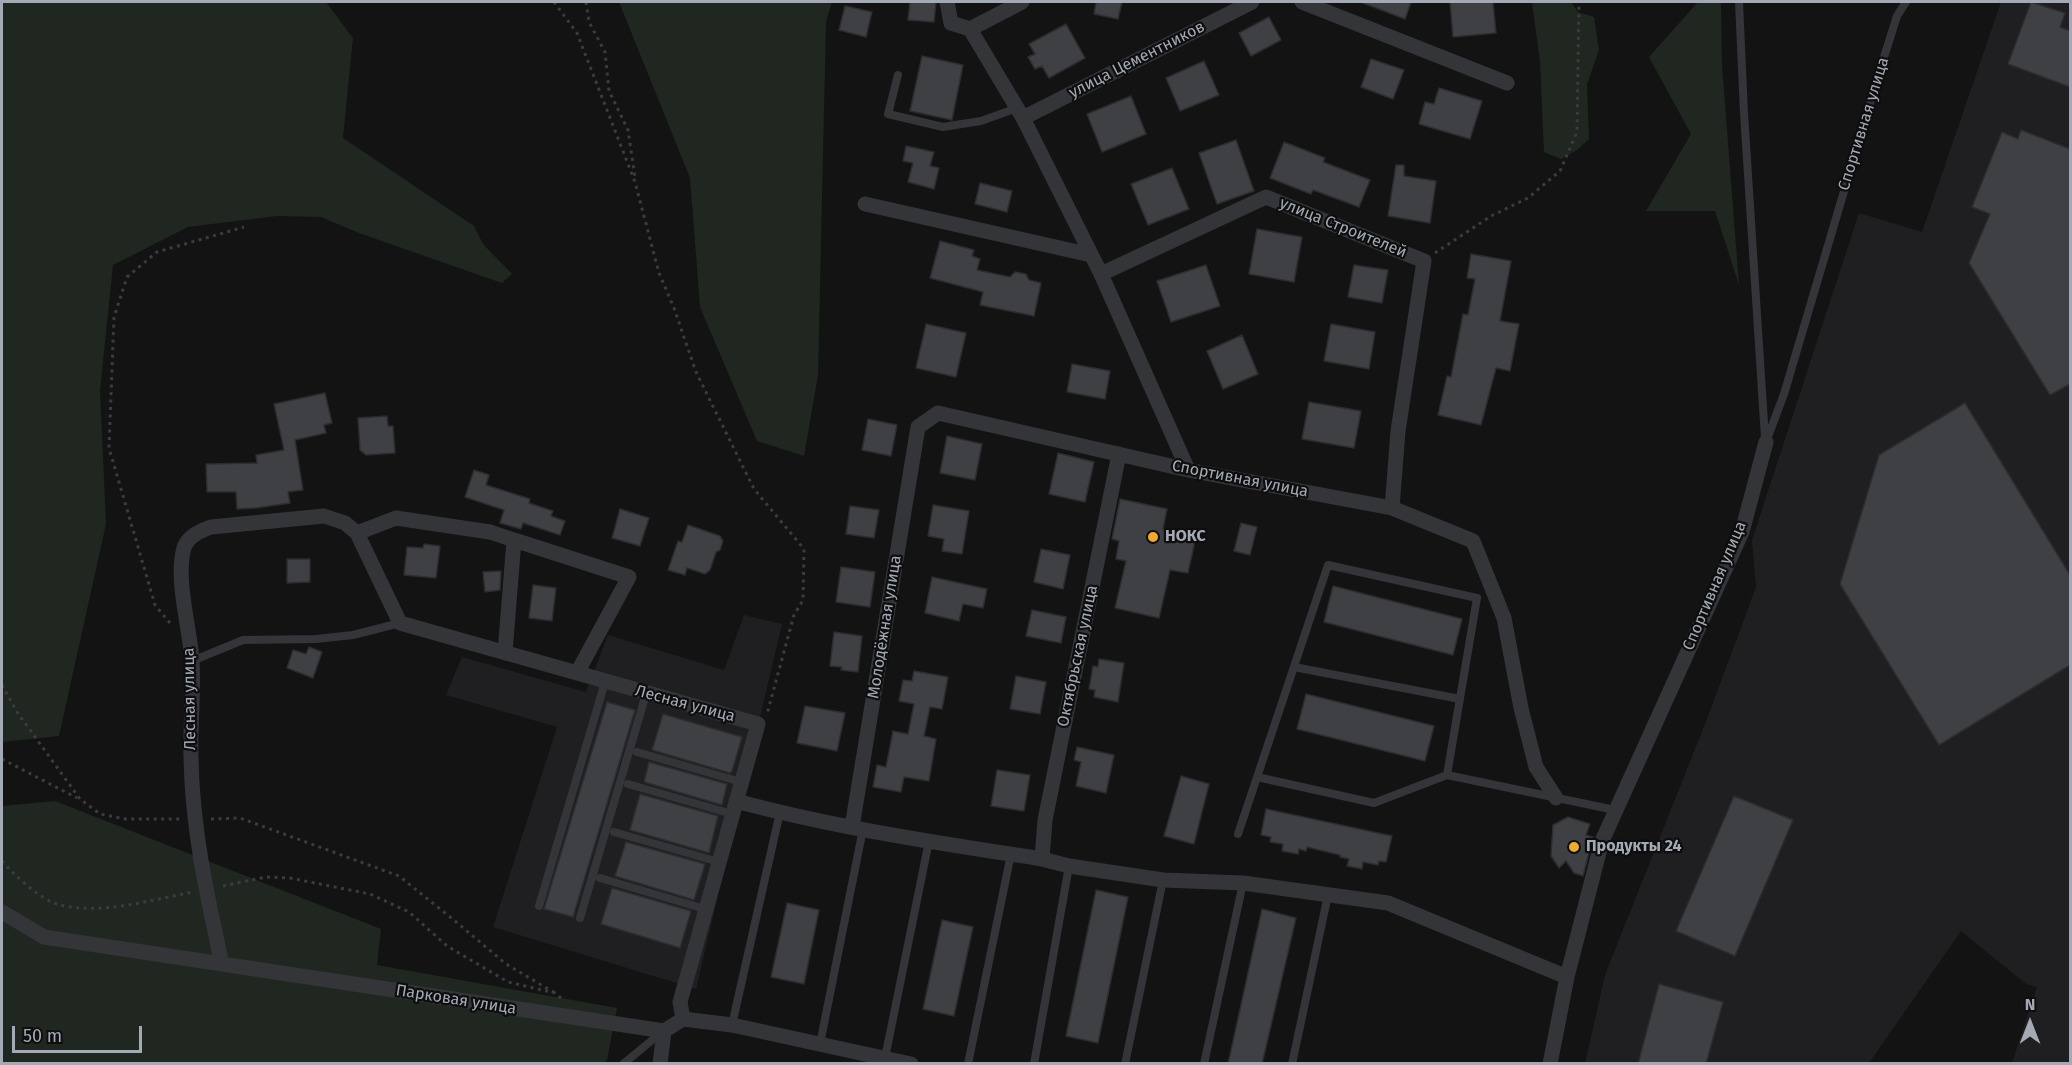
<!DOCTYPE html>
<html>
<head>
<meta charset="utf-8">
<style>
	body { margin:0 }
	#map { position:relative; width:2072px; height:1065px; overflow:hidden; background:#131314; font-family:"Fira Sans",sans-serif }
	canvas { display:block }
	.frame { position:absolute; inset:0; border:3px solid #a4aab5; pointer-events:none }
	.north { position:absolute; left:2000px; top:993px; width:60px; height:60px; -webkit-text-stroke:4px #0e0e0f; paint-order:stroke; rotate:0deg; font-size:16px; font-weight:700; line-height:24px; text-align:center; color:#a4aab5 }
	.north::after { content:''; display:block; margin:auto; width:21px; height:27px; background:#a4aab5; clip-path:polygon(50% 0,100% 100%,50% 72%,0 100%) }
	.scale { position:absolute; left:12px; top:1026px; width:130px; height:27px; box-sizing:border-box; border:3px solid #a4aab5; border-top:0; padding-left:8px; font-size:18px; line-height:21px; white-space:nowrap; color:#a4aab5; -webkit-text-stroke:4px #0e0e0f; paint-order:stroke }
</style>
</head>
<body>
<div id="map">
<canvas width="2072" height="1065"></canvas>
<div class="frame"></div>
<div class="north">N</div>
<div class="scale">50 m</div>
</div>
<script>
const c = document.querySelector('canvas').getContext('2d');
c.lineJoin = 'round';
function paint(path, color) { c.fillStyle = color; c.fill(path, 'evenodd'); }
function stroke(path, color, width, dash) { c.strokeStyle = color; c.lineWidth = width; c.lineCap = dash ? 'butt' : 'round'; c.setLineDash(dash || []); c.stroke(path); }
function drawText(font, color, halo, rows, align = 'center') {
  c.font = font + ' "Fira Sans",sans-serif'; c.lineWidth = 4.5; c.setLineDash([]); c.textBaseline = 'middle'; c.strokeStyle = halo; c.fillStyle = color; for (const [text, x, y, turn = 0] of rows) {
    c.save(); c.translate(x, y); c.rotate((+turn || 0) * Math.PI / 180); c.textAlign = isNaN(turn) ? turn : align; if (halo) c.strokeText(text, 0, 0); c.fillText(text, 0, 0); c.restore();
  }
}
paint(new Path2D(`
	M2001,2h69v1061h-58l25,-76 -11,-3 -65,-53 -92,132 -284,1 20,-89 102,-256 49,-132 -4,-47 107,-327 63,19z
	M744,615l38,9 -86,365 -203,-62 64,-200 -111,-32 16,-38 124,35 22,-57 116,35z`), '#1f1f21');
paint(new Path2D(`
	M2,2h324l27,36 -10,100 131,88 9,18 29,30 -10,9 -143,-50 -38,-16 -44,-1 -89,11 -75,38 -13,126 6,133 -47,212 -57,6z
	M619,2h213l-6,20 -8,353 -14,81 -47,-15 -57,-134 -10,-129z
	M1532,2h39l7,10 16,5 5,33 -12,34 2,55 -12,11 -16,9 -17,-7 -4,-90z
	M1698,2h23l1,63 17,220 -24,-74h-69l45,-77 -42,-77z
	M55,801l326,128 -4,36 240,43 -10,52 -3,3 -602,1v-258z`), '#1f2720');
const building = new Path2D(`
	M910,2h26l-2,20 -26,-2z
	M1096,2h26l-4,17 -24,-5z
	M1363,2h48l-6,17 -42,-16z
	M1450,2h43l3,31 -43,4z
	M2031,2l34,11 -5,14 10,4v56l-62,-23z
	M845,6l27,6 -6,25 -27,-7z
	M1269,17l12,23 -30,16 -12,-23z
	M1066,24l19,34 -36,20 -7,-12 -7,3 -7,-12 7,-3 -6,-10z
	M922,56l41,9 -11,55 -42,-9z
	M1371,59l33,11 -11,29 -32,-12z
	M1204,61l15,34 -39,16 -14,-33z
	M1439,88l43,13 -12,38 -51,-15 6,-22 9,2z
	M1131,96l15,38 -44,18 -15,-38z
	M2021,130l49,19v235l-20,11 -81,-132 21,-49 -18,-7 30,-75 16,7z
	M1236,140l18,51 -37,13 -18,-51z
	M1284,142l41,16 -2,4 47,18 -11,27 -46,-17 -2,4 -41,-16z
	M906,146l28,6 -4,14 9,2 -5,21 -26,-7 5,-19 -10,-2z
	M1396,165h8v11l32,5 -6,42 -42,-7z
	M1172,168l17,41 -41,16 -17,-41z
	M980,183l32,8 -5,21 -32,-8z
	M1257,229l45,8 -8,45 -45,-8z
	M940,241l34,9 -2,6 8,3 -3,11 33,7 5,-5 11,2 3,6 12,3 -7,33 -54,-11 3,-13 -53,-14z
	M1471,254l40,7 -11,60 19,3 -9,47 -14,-3 -15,57 -43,-10 9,-39 4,1 12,-63 5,1 7,-36 -8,-1z
	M1206,265l14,41 -49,16 -14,-41z
	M1354,265l34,5 -6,33 -34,-6z
	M926,324l40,9 -10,44 -40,-9z
	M1331,324l44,8 -6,37 -45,-8z
	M1242,335l16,39 -35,15 -16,-38z
	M1072,364l38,7 -5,28 -38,-7z
	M325,393l7,30 -8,2 2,8 -31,7 8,50 -15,2 2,11 -34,5 -19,1 -1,-17h-29l-1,-28 51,-1 -1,-8 28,-5 -10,-46z
	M1309,402l52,9 -7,37 -52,-9z
	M1965,403l105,172v90l-131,80 -99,-161 39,-129z
	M387,416l1,10h5l2,27 -29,2 -6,-5 -2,-32z
	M868,419l29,6 -6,31 -29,-6z
	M947,436l35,8 -7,36 -35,-7z
	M1058,453l36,9 -9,40 -36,-8z
	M474,470l15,5 -3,10 44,14 -1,4 24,8 -2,5 14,5 -5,14 -37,-12 -2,6 -21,-6 4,-13 -39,-13z
	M1120,499l47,10 -4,20 33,7 -8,37 -18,-3 -11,48 -44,-10 11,-47 -10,-2 3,-18 -7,-2z
	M933,505l36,6 -7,43 -20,-3 2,-12 -16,-3z
	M850,506l29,4 -5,28 -28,-4z
	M620,509l29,9 -9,28 -28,-8z
	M1241,523l16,4 -7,28 -16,-4z
	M688,525l32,11 3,5 -3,9 -4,2 -6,18 -5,4 -18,-6 -2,7 -17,-5 10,-29 4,1z
	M424,544l16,2 -4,32 -32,-3 3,-28 16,1z
	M1041,549l29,6 -7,34 -29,-7z
	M287,559h23v23l-23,1z
	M841,567l34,5 -5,35 -34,-5z
	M501,571l-1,19 -15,2 -2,-20z
	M932,577l55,12 -4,19 -20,-4 -4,17 -34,-8z
	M533,585l23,3 -4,33 -23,-3z
	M1333,586l129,33 -9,36 -129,-33z
	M1032,610l34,7 -5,26 -35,-7z
	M834,632l28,4 -4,36 -17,-2 1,-3 -12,-1z
	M309,647l13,5 -9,26 -26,-10 6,-18 13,4z
	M1099,659l25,4 -6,39 -24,-5 1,-7 -6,-1 4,-23 5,1z
	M914,671l34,6 -6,32 -12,-2 -6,29 12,3 -7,42 -25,-4 -3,15 -28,-5 4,-22 9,2 7,-36 15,3 6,-30 -15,-3 4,-21 9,1z
	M1016,676l30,6 -6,32 -30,-5z
	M1306,694l128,32 -9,35 -128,-32z
	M607,702l28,8 -62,207 -29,-8z
	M805,706l40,7 -8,38 -40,-8z
	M663,714l79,23 -10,34 -2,2 -78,-23z
	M1077,747l37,8 -8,38 -30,-7 5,-24 -7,-2z
	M649,762l78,22 -5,21 -78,-23z
	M997,770l33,5 -6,36 -33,-5z
	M1181,776l28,8 -15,60 -30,-8z
	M640,794l78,22 -9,37 -79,-23z
	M1734,796l59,24 -58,136 -59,-25z
	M1266,809l126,27 -6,26 -7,-1 -1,4 -15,-3 -1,7 -15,-3 2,-7 -9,-2v-2l-33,-8 -1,4 -7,-2 -1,5 -16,-3 1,-7 -13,-2 1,-5 -10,-2z
	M1568,817l22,7 -4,11 7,2 -10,39 -9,-3 -8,-12 -7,7 -8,-12 2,-31z
	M626,842l79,22 -11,36 -79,-24z
	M612,888l79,23 -11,37 -79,-24z
	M1096,890l32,7 -30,146 -32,-7z
	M787,903l32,7 -15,74 -33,-7z
	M1262,909l34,9 -34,146h-34z
	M942,920l31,7 -19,89 -31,-7z
	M1659,984l64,18 -17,62h-68z`);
paint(building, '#3f4044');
stroke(building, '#2d2d30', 1.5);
stroke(new Path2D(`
	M554,2l23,31 58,149 24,91 15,35 22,64 58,117 50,60 -1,51 -9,15 -27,99
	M586,2l3,20 16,30 4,39 19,39 7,47
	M1435,253l56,-37 37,-18 32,-27 17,-39 2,-130
	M170,623l-15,-18 -46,-157 5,-131 13,-40 30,-25 87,-25
	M2,685l15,27 63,87 20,15 26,5h54
	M2,759l75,39
	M211,819l29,-1 159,58 56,45 51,43 49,29
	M2,861c12,14 40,40 58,44 43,10 90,-5 133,-13
	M223,886l43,-9 24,1 80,16 39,18 38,34 61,36 47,11 7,6`), '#3a3c40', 3, [3, 4.5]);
stroke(new Path2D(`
	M1739,2l5,111 21,325
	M898,75l-10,39 55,13 38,-6 36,-13
	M1766,442l18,-48 95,-321 18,-57 9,-14
	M192,661l51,-21 73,-1 37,-4 47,-12
	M1294,667l166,32
	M637,752l104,30
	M1257,777l117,26 73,-28
	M628,784l104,30
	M614,832l105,30
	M1238,834l90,-269 149,33 -30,177 168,35
	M600,878l105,31
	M539,906l66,-224
	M580,918l66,-224
	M732,1025l48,-213
	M820,1044l43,-215
	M885,1058l44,-217
	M623,1064l39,-32
	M968,1064l43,-210
	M1034,1064l35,-198
	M1125,1064l38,-184
	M1204,1064l39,-181
	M1292,1064l36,-169`), '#343539', 8);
stroke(new Path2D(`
	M947,2l4,21 19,6 52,-27
	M1302,2l205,81
	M970,29l53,89 78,156 87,196
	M1023,118l229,-116
	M865,204l226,51
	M1101,274l165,-77 158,64 -26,170 -6,77
	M357,533l39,-15 94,14 24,8 -9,113
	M514,540l115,37 -52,96
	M736,801c100,27 203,42 306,58l27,7 94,14 80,3 145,20 179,74
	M852,827l66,-400 20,-14 250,57 204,38 81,33 31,77 17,90 15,59 20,31
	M1042,859l3,-39 74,-366
	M2,912l42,25 620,94 19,-12 49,6 179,39
	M222,964c-15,-68 -30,-136 -31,-207 -1,-32 3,-64 1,-96 -2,-33 -17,-82 -8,-113 4,-12 16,-17 27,-21l113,-11 21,7 12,10 43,90 358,101 -78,278 3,17
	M660,1064l4,-33
	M1550,1064l17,-87 35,-136 140,-309 24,-90`), '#343539', 15);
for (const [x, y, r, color] of [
	[1153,537,6,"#efab30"],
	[1574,847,6,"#efab30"]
]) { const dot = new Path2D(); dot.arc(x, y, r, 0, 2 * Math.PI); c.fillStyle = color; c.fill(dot); stroke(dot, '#0e0e0f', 2); }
drawText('16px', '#a4aab5', '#0e0e0f', [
	["улица Цементников",1137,60,-27],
	["Спортивная улица",1864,124,-73],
	["улица Строителей",1343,228,22],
	["Спортивная улица",1240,479,11],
	["Спортивная улица",1715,586,-67],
	["Молодёжная улица",885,627,-81],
	["Октябрьская улица",1078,656,-78],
	["Лесная улица",190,699,-91],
	["Лесная улица",685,704,15],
	["Парковая улица",456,1000,9]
]);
drawText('bold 16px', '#a4aab5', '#0e0e0f', [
	["НОКС",1165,537],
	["Продукты 24",1586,847]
], 'left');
</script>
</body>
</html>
